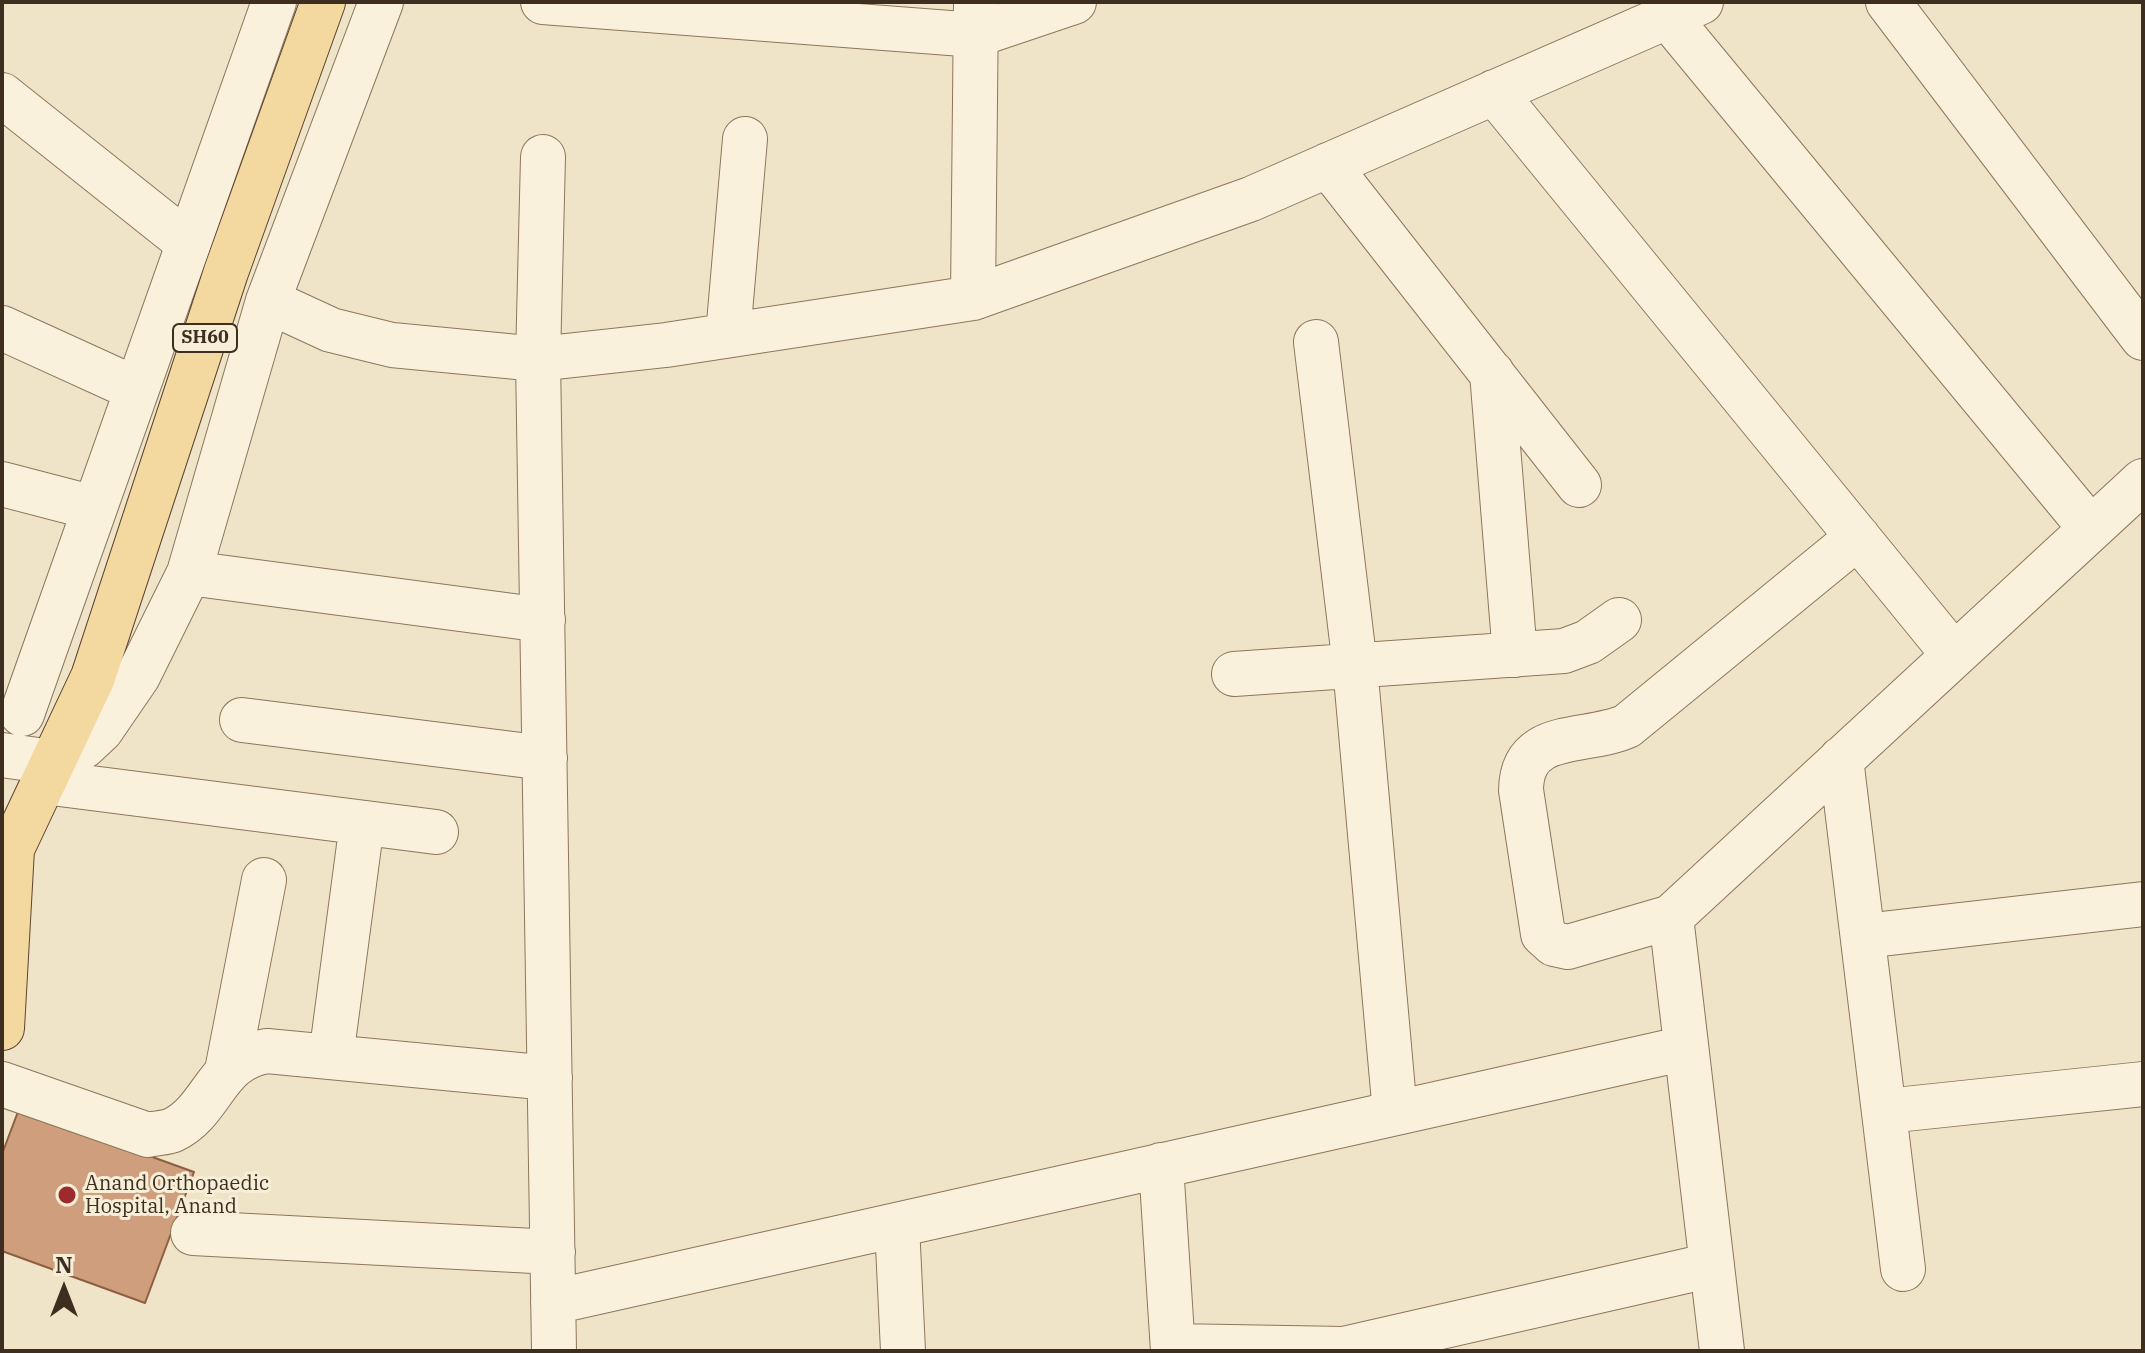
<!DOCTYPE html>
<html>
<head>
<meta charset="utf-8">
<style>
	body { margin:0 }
	#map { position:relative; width:2145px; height:1353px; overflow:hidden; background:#f0e4c8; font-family:"IBM Plex Serif",serif }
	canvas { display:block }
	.frame { position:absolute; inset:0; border:4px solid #3d2e20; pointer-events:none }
	.north { position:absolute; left:24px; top:1249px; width:80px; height:80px; -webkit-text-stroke:6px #f7eed8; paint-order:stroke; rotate:0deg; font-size:22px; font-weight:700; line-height:32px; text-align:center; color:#3d2e20 }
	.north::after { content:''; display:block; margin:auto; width:28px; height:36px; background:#3d2e20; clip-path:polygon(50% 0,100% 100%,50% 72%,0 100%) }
</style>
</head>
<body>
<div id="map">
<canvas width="2145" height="1353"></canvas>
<div class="frame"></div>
<div class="north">N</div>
</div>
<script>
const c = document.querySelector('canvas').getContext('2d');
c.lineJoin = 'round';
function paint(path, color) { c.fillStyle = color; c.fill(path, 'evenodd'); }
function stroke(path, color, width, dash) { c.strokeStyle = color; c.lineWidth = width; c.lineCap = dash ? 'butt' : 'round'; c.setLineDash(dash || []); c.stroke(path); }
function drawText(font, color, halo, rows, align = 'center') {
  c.font = font + ' "IBM Plex Serif",serif'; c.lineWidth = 6; c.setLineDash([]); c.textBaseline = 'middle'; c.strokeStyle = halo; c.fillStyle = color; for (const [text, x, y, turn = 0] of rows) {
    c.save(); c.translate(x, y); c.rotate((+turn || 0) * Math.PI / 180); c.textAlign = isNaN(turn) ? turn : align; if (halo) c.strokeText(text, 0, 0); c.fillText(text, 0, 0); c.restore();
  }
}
const building = new Path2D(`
	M19,1109l175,63 -49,131 -143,-52v-97z`);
paint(building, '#cf9f7d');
stroke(building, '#8d5f41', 2);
const minor = new Path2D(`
	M543,2l433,33 98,-33
	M1888,2l255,336
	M1668,17l423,512
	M1494,92l460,563
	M2,95l186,148
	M543,157l-5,202 16,992
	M1328,165l251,320
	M973,298l3,-296
	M268,301l63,29 61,15 146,14 128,-14 307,-47 278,-99 450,-197
	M2,328l134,61
	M728,335l17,-196
	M1316,342l39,324 40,447
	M1492,373l23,282
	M2,484l92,24
	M189,573l354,47
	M1234,674l330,-23 24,-9 31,-22
	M22,714l252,-712
	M242,720l303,38
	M2,755l50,7 32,-16 17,-16 37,-54 51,-103 79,-272 113,-299
	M1841,759l62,510
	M44,782l392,50
	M1671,917l-103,30 -14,-3 -11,-10 -22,-144c1,-62 64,-45 106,-64l231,-189
	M1864,936l279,-32
	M331,1057l31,-234
	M227,1071l37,-191
	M2,1084l146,51c8,-2 18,-2 25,-5 41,-20 42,-71 94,-79l283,27
	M1886,1111l257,-27
	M1161,1165l12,186
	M897,1225l6,126
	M193,1233l360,19
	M553,1302l1133,-254
	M1173,1346l171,3 368,-84
	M1722,1351l-51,-434 472,-436`);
const major = new Path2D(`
	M2,870l91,-193 133,-405 97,-270
	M2,1028l10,-179`);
stroke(minor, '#8d765c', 46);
stroke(major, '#5b4430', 46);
stroke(minor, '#faf1dc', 44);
stroke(major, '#f3d9a0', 44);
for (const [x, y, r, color] of [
	[67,1195,10,"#9e2a2b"]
]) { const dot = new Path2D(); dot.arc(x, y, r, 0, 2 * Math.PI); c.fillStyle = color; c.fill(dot); stroke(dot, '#f7eed8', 3); }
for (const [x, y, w] of [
	[205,338,64]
]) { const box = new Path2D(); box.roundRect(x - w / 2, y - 14, w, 28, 6); c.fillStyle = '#f7eed8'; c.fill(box); stroke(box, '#3d2e20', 2); }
drawText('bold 18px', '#3d2e20', null, [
	["SH60",205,338]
]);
drawText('20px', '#3d2e20', '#f7eed8', [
	["Anand Orthopaedic",85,1184],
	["Hospital, Anand",85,1207]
], 'left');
</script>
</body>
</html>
